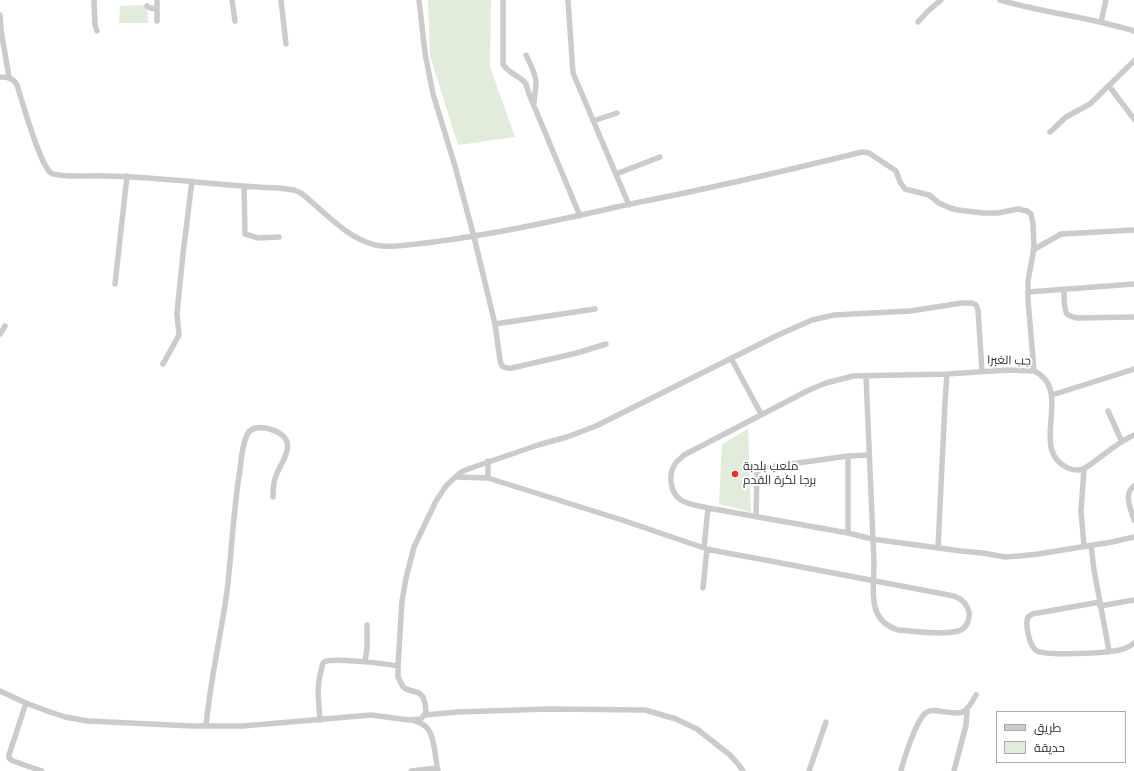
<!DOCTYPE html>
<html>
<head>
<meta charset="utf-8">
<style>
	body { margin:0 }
	#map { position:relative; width:1134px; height:771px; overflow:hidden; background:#fff; font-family:"Varela Round",Cairo,sans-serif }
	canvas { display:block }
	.legend { position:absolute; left:996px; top:711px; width:130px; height:52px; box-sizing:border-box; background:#fff; border:1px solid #ababab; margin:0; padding:5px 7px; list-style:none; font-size:12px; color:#2e2e2e }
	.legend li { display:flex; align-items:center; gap:8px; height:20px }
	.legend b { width:20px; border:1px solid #ababab }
</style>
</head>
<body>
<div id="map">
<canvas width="1134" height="771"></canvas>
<ul class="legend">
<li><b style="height:5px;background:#cbcbcb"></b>طريق</li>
<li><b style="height:11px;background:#e1ecda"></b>حديقة</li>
</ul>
</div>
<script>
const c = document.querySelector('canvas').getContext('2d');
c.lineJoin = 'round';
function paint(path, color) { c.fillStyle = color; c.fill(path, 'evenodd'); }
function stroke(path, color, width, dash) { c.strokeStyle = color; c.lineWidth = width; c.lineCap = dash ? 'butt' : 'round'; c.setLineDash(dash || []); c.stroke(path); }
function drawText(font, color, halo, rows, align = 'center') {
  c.font = font + ' "Varela Round",Cairo,sans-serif'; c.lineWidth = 4; c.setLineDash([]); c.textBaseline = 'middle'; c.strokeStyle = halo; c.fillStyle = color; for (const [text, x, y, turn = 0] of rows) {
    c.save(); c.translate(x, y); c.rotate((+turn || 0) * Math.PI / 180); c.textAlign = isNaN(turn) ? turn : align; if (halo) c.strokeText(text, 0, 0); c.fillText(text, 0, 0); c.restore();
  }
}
paint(new Path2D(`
	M428,0h63l-1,67 25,70 -57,8 -28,-89z
	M147,5l1,18h-29l1,-17z
	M748,429l3,83 -32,-8 3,-60z`), '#e1ecda');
stroke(new Path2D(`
	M94,0l1,25 2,6
	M232,0l3,21
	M281,0l5,44
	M419,0l6,53 8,41 22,72 19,71 21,87 5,36c1,7 5,9 12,8l65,-15 29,-9
	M503,0v64c5,10 18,12 23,20 1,3 2,7 3,10l51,122
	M568,0l5,73 56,132
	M1000,0c44,13 90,17 134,31
	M147,6l3,2 7,1
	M0,15l1,15 8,47
	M157,21v-21
	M918,22l10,-11 13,-11
	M1101,22l5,-22
	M526,55c4,9 10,18 10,28 0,7 -2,13 -2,20
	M0,77c8,0 13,1 17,8 5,16 23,80 34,88 8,5 44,2 55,3 58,1 115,10 173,12l15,2 7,3c23,18 44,44 74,52 13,3 29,0 42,-1 36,-4 71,-10 107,-17 35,-7 71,-15 106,-23 78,-15 155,-33 232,-52l7,1 27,18 4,11 5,7 24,6 10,8 11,5 8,2 25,3h15l20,-4 9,2 4,3 2,9 1,25 -6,33v19l6,71
	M1109,86l25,33
	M593,121l24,-8
	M1050,132l16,-15 24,-13 44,-43
	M616,174l44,-17
	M244,186l1,48 13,4 21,-1
	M1033,250l28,-16 73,-4
	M115,284l12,-108
	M1064,290c0,6 0,20 3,24 2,2 6,3 10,4l57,-1
	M1028,292l106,-8
	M495,324l100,-15
	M0,334l5,-8
	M731,358l30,56
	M163,364l16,-29 -2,-21 1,-11 5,-49 9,-73
	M1052,395l82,-26
	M1108,411l14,31
	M1134,435c-16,7 -29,19 -43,29 -8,6 -13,8 -23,4 -41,-18 7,-78 -34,-97l-26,-1 -61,4 -94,2 -27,7 -17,7 -125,65c-3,3 -7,6 -9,9 -7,11 -5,29 6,36 8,5 19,6 27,8l140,25 24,6 89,12 22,2 22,4 14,-1 19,-2 74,-12 22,-5
	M488,461v17
	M1084,469l-3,42 3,35
	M457,477l31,1 134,42 85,29 14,3c78,14 156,29 233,44 8,3 13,8 15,16 1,7 -2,15 -8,18 -13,6 -48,1 -63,0 -32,-10 -24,-41 -24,-67l-8,-187
	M1134,486c-11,7 -3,24 0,34
	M756,517l1,-44 1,-2 4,-3 86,-12 21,-1
	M848,533v-77
	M1091,545l3,25 6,32 -68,12 -4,3c-3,8 1,29 9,34 11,5 63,2 77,0 7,-1 14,-3 20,-8
	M704,548l4,-40
	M938,548l7,-145 2,-29
	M703,588l4,-39
	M1100,602l9,49
	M1100,606l34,-6
	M365,662l2,-14v-23
	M0,691l26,12 24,9 15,5 23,4 104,5h51l128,-11 38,5 12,-1 5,-7 -1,-9 -2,-6 -4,-4 -13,-4 -3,-2 -5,-10v-11l4,-65 4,-23 8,-31 22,-46 10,-15 5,-5 10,-9 10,-4 67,-23 29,-8 29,-11 180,-90 36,-16 22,-5 76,-4 52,-8h10l4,2 2,5 4,61
	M26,703l-17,52v3l4,3 29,10
	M425,715l32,-3 92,-3 96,1 31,9 21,10 33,26 9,10 4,6
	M320,720c-1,-17 -4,-33 1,-49 1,-3 1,-7 3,-9 7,-5 63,2 74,4
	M413,720c4,2 8,3 12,6 10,7 10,33 13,45
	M206,726c4,-45 15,-90 21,-135 5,-40 6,-80 13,-121 1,-11 2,-24 7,-35 3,-7 11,-8 18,-7 6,1 12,3 17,7 14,10 -2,29 -6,41 -3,6 -3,14 -3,21
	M411,771l26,-3
	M809,771l17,-49
	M901,771c3,-12 16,-54 26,-59 4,-2 7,-2 12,-1 23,3 25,6 37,-16
	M954,771l12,-46 1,-14`), '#cbcbcb', 5.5);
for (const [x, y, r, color] of [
	[735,474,4,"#f22c22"]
]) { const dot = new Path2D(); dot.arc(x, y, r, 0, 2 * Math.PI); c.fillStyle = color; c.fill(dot); stroke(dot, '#fff', 1.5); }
drawText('12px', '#2e2e2e', '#fff', [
	["جب الغبرا",1009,361,1]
]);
drawText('12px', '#2e2e2e', '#fff', [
	["ملعب بلدبة",743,467],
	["برجا لكرة القدم",743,481]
], 'left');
</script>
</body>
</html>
